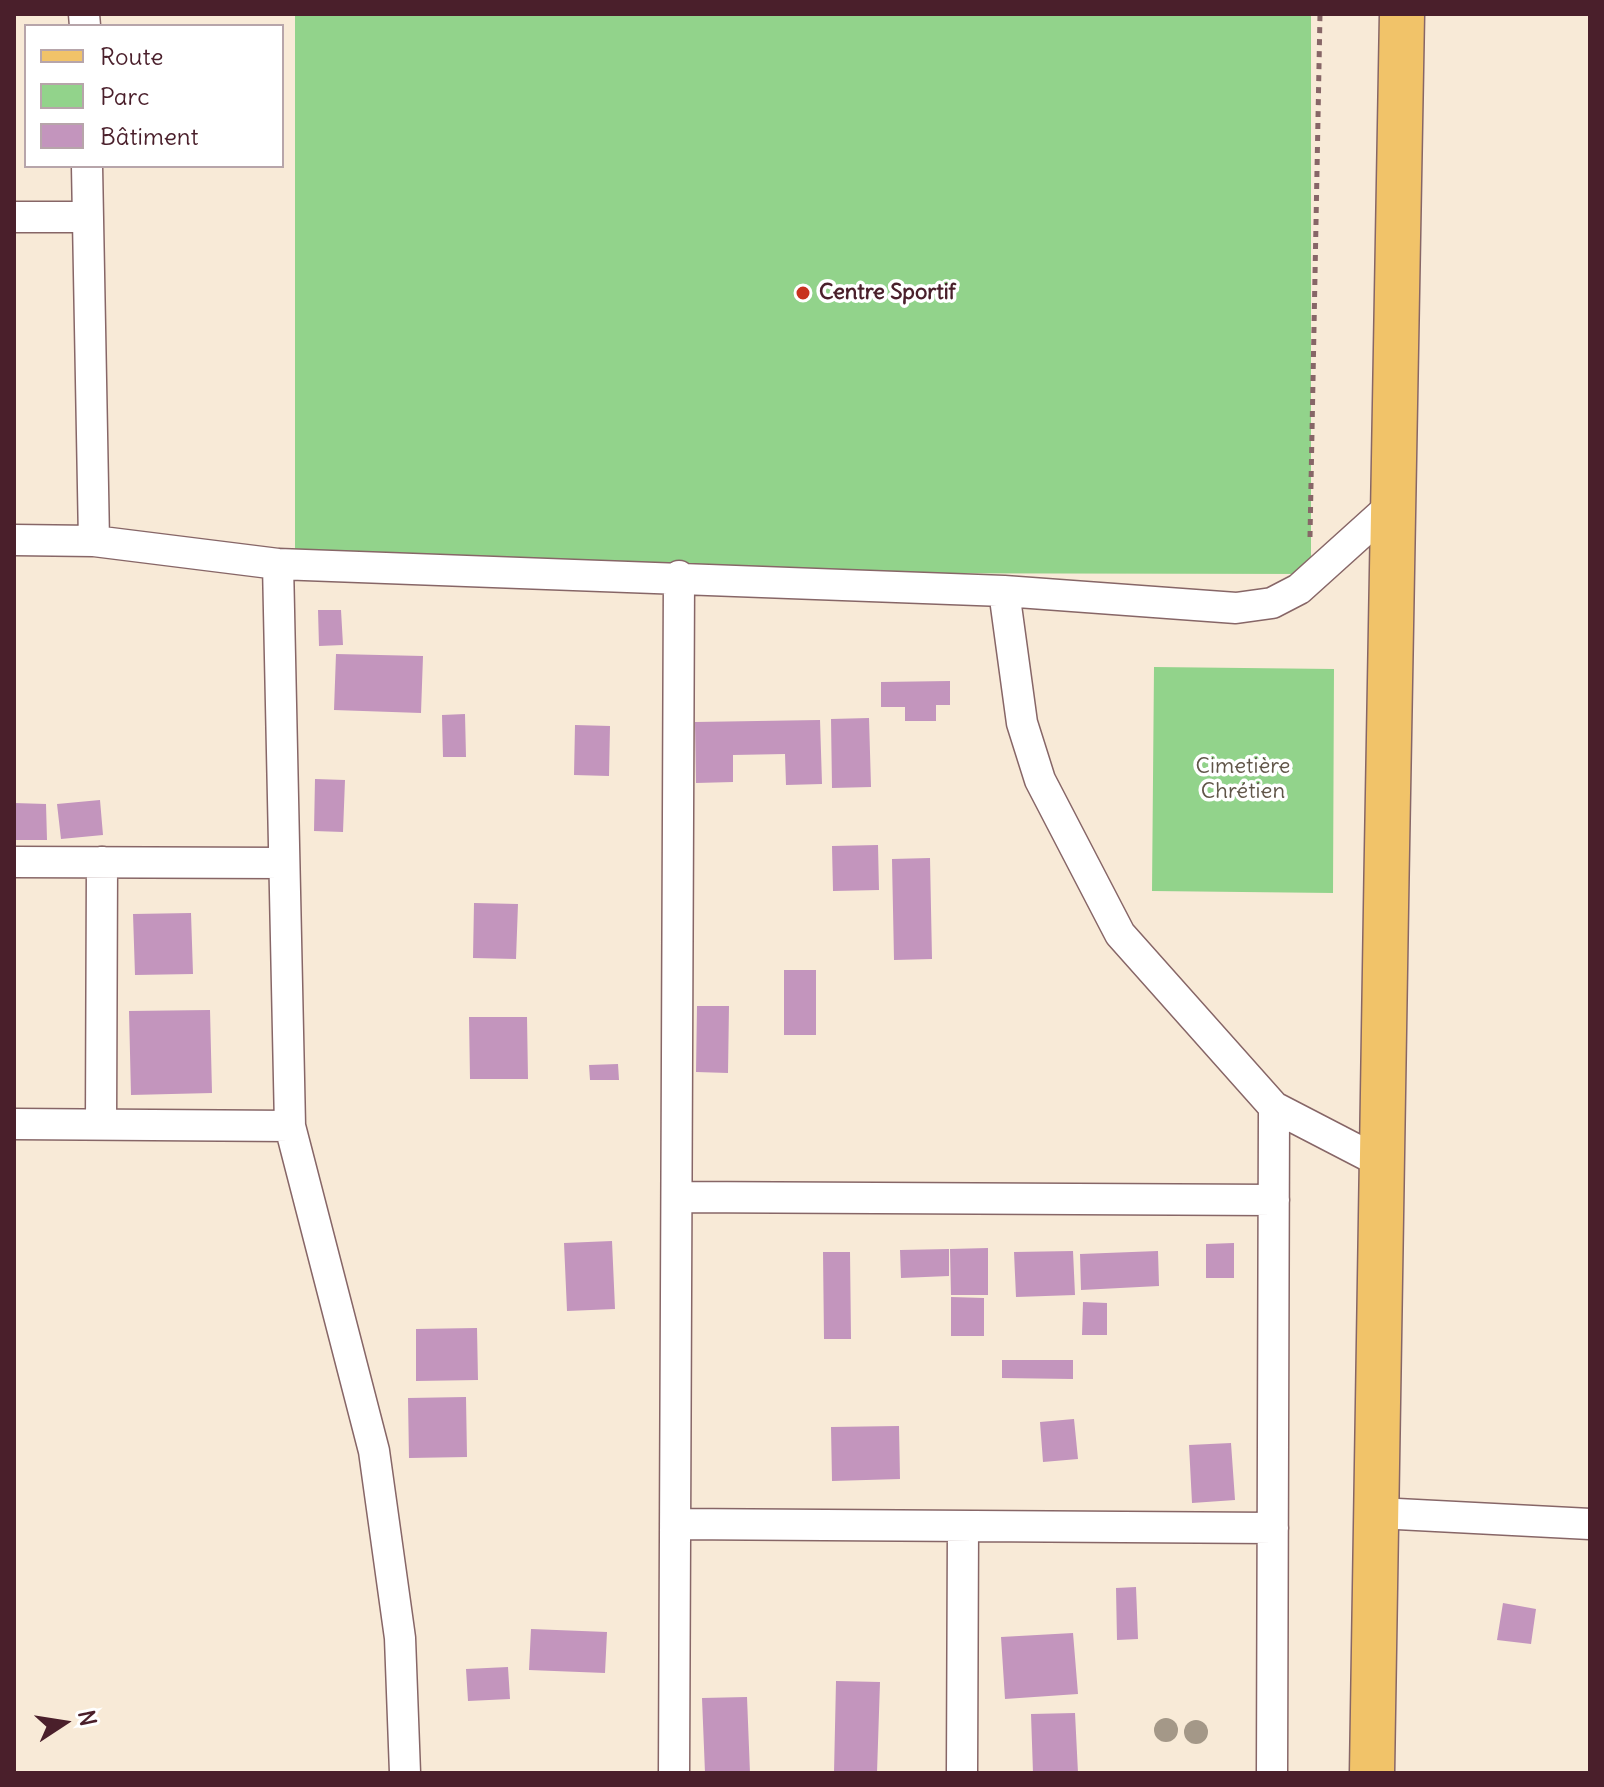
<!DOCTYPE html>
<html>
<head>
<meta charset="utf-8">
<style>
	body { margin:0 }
	#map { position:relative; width:1604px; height:1787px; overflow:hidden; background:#f8ead7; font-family:Delius,sans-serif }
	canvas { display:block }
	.frame { position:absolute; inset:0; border:16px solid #4a1f2b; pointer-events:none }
	.legend { position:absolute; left:24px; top:24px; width:260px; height:144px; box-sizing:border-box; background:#fff; border:2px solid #b7a5aa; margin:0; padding:10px 14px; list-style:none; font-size:24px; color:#4a1f2b }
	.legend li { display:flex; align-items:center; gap:16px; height:40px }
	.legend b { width:40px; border:2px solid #b7a5aa }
	.north { position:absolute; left:24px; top:1683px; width:80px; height:80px; -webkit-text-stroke:6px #fff; paint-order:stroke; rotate:78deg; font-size:22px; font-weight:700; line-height:32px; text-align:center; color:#4a1f2b }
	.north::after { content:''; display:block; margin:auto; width:28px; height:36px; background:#4a1f2b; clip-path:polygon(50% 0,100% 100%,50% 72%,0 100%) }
</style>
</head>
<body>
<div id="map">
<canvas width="1604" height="1787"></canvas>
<div class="frame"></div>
<ul class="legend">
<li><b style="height:10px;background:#f1c369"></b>Route</li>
<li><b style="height:22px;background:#92d38b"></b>Parc</li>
<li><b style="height:22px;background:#c395bd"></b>Bâtiment</li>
</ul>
<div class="north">N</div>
</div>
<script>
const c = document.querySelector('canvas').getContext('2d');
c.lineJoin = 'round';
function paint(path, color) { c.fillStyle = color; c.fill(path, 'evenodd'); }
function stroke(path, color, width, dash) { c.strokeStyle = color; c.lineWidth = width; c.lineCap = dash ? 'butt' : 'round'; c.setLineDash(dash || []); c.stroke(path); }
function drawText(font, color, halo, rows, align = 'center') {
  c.font = font + ' Delius,sans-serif'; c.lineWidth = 7; c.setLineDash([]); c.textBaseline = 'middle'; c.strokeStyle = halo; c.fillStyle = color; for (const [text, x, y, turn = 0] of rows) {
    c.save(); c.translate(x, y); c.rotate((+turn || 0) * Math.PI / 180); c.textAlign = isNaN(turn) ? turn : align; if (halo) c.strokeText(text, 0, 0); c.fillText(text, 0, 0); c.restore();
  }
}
paint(new Path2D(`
	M295,14h1016v560l-1016,-2z
	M1154,667l180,2 -1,224 -181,-2z`), '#92d38b');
paint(new Path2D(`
	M318,610h23l2,35 -24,1z
	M336,654l87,2 -2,57 -87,-3z
	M950,681v24h-14v16h-31v-14h-24v-25z
	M465,714l1,43h-23l-1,-42z
	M869,718l2,69 -39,1 -1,-69z
	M820,720l2,64 -36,1 -1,-31 -52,1v27l-37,1 -1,-61z
	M575,725l35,1 -1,50 -35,-1z
	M315,779l30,1 -2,52 -29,-1z
	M100,800l3,35 -42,4 -4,-35z
	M14,803l32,1 1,36h-33z
	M878,845l1,45 -46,1 -1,-45z
	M930,858l2,101 -38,1 -2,-101z
	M474,903l44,1 -2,55 -43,-1z
	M191,913l2,61 -58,1 -2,-61z
	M784,970h32v65h-32z
	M697,1006h32l-1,67 -32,-1z
	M210,1010l2,83 -81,2 -2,-84z
	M469,1017h58l1,62h-58z
	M618,1064l1,16h-29l-1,-15z
	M612,1241l3,68 -48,2 -3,-68z
	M1234,1243v35h-28v-34z
	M988,1248v47h-37l-1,-46z
	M949,1249v27l-48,2 -1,-28z
	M1073,1251l2,44 -59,2 -2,-45z
	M1158,1251l1,35 -78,4 -1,-36z
	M823,1252h27l1,87h-27z
	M951,1297l33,1v38h-33z
	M1083,1302l24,1v32h-25z
	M477,1328l1,52 -62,1v-52z
	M1002,1360h71v19l-71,-1z
	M466,1397l1,60 -58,1 -1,-60z
	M1074,1419l4,40 -35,3 -3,-40z
	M899,1426l1,53 -68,2 -1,-54z
	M1231,1443l4,57 -43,3 -3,-58z
	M1136,1587l2,52 -21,1 -1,-52z
	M1503,1603l33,6 -5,35 -34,-4z
	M531,1629l76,3 -2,41 -76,-3z
	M1073,1633l5,61 -73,5 -4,-62z
	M508,1667l2,32 -42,2 -2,-32z
	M836,1681l44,1 -3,91h-43z
	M747,1697l3,76h-45l-3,-75z
	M1075,1713l3,60h-45l-2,-59z`), '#c395bd');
const street = new Path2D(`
	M84,14l1,12
	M87,166l7,375
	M14,217h74
	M14,540l80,1 184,23 726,27 232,17 36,-5 27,-14 92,-83
	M278,564l12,562 84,325 26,187 5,135
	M1004,591l18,132 18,57 80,154 154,173 110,57
	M14,862l270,1
	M14,1124l276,2
	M101,1124l1,-262
	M677,1197l597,3
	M1378,1513l212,11
	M675,1524l598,4
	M674,1773l5,-1197
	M962,1773l1,-247
	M1272,1773l2,-666`);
const primary = new Path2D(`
	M1372,1773c12,-586 16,-1173 30,-1759`);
stroke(street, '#876667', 33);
stroke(primary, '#876667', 47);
stroke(new Path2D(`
	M1310,537l10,-523`), '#876667', 5, [6, 6]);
stroke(street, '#fff', 30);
stroke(primary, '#f1c369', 44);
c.fillStyle = '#a49888';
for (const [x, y] of [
	[1166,1730],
	[1196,1732]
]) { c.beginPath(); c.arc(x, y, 12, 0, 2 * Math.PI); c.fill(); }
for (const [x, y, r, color] of [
	[803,293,8,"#c8321e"]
]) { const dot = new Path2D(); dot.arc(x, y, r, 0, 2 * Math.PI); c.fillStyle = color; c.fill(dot); stroke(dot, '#fff', 3); }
drawText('bold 22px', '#4a1f2b', '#fff', [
	["Centre Sportif",819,293]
], 'left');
drawText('22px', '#605548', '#fff', [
	["Cimetière",1243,767],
	["Chrétien",1243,792]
]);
</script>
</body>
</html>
